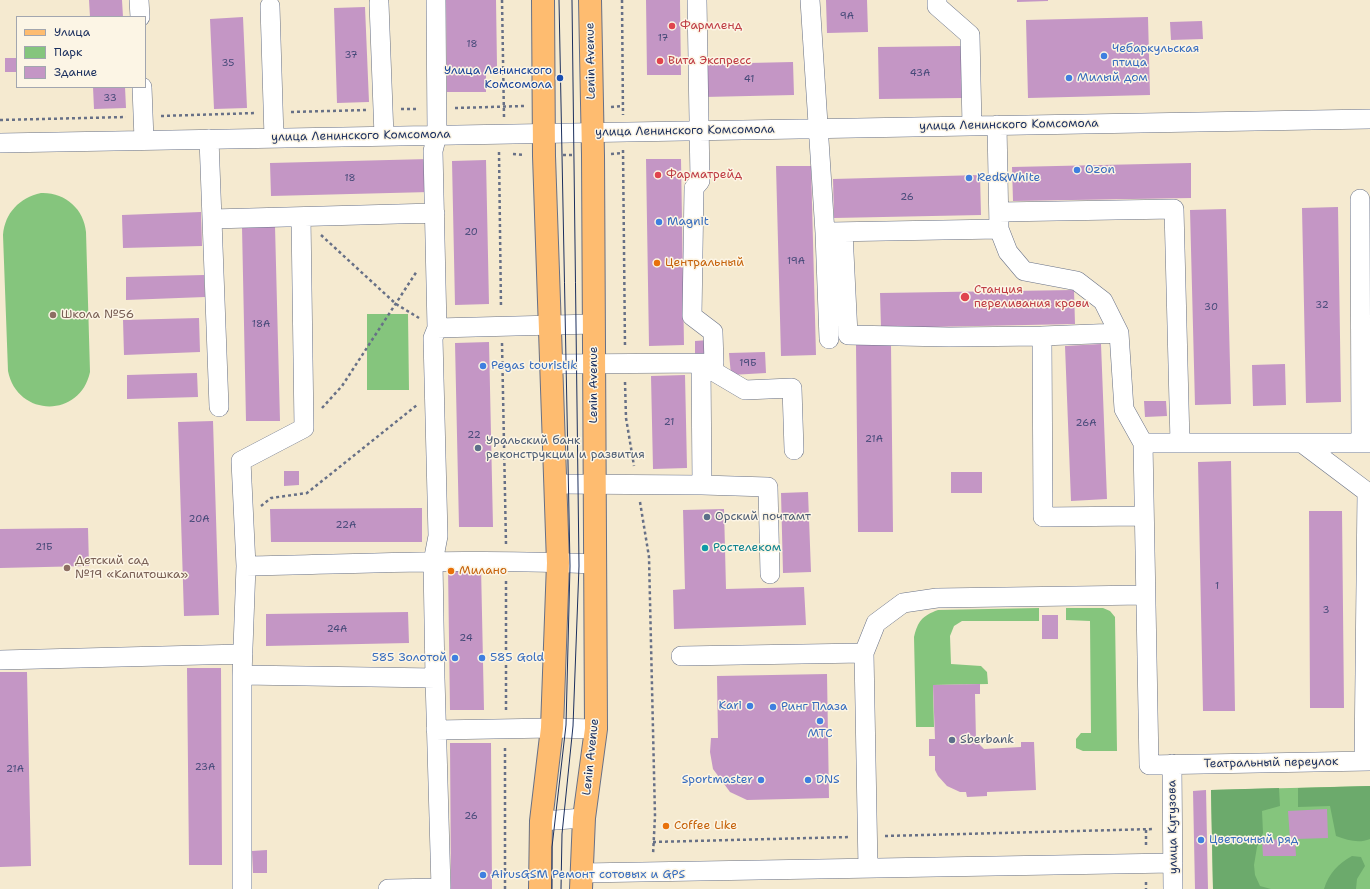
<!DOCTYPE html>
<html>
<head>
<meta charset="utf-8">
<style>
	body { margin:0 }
	#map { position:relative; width:1370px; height:889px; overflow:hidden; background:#f5ead0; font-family:"Shantell Sans",sans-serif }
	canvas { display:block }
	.legend { position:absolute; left:16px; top:16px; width:130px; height:72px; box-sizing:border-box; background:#fcf5e5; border:1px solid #a2a6af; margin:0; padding:5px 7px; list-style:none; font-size:12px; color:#1b2f5e }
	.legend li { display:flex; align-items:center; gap:8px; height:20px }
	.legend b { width:20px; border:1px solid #a2a6af }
</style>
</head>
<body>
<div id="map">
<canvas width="1370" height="889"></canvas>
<ul class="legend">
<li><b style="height:5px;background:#febc70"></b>Улица</li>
<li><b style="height:11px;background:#85c57d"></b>Парк</li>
<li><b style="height:11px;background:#c496c5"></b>Здание</li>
</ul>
</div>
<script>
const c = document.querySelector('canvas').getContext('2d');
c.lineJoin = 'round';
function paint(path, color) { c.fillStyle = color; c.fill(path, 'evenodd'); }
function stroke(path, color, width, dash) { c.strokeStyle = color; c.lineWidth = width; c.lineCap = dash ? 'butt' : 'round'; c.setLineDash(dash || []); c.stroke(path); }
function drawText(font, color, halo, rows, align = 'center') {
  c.font = font + ' "Shantell Sans",sans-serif'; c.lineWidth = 3; c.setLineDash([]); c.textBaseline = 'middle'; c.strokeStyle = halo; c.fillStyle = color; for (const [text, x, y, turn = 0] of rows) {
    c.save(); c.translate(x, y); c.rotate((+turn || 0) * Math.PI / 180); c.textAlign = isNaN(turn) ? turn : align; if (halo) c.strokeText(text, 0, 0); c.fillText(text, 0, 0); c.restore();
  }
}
paint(new Path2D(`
	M41,193c24,-1 43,16 45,39l4,140c-10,47 -73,45 -82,-1l-5,-136c2,-22 16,-37 38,-42z
	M367,314h41l1,76h-42z
	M1039,608v13h-77l-8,5 -4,10 1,28 30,2 6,6 1,12 -55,1 1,42h-18l-2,-90c4,-16 8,-21 24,-27z
	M1066,608h37l7,3 5,6 2,134h-34l-7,-3v-9l5,-6h10l-1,-112 -24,-1z
	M1370,786v103h-157l-2,-99z`), '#85c57d');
paint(new Path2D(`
	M1370,786v53c-12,5 -22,1 -34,-3l-6,-30 -32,1v-19z
	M1279,788l1,18 -18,5 1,22 -6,14 -3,18 1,10 5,11 11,3h-58l-2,-99z
	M1352,856l9,1 4,9 -8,13 -1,10h-32c5,-16 14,-25 28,-33z`), '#6caa6c');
paint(new Path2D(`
	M89,0h33l1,17h-33z
	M446,0h50l1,66 -11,7v19h-39z
	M646,0h34l1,75h-34z
	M826,0h41l1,32 -41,1z
	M1017,0h31v1l-31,1z
	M365,7l4,95 -32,1 -3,-95z
	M243,17l4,91 -33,1 -4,-90z
	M1148,17l2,78 -122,3 -2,-78z
	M1202,21l1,18 -32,1 -1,-18z
	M962,46l1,52 -84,1 -1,-52z
	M5,58h12v14h-12z
	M793,62l1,33 -90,2 -1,-33z
	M93,87h32l1,21 -32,1z
	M429,159l1,33 -159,4 -1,-33z
	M646,159h35l3,186 -35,1z
	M486,160l3,144 -34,1 -3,-144z
	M1191,163v35l-178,3 -1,-34z
	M776,166h35l5,189 -35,1z
	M980,175l1,40 -147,3 -1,-39z
	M1338,207l3,195 -35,1 -4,-195z
	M1226,209l5,195 -36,1 -5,-195z
	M201,212l1,34 -79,2 -1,-33z
	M275,226l5,195h-34l-4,-194z
	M204,275l1,22 -79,3v-23z
	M1074,290l1,34 -194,4 -1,-35z
	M199,318l1,34 -76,3 -1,-35z
	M709,340v17l-14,1v-17z
	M489,342l4,185h-34l-4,-184z
	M1101,344l6,155 -36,2 -6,-155z
	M856,345h35l2,187h-35z
	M765,352l1,21 -35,2 -2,-22z
	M1285,364l1,41 -33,1 -1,-41z
	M197,373l1,24 -71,2v-24z
	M685,375l2,93 -34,1 -2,-93z
	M1144,401h22l1,15 -22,1z
	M213,421l6,194 -35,1 -6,-194z
	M1231,461l4,250h-32l-5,-249z
	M284,471h15v14l-15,1z
	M951,472h31v21h-31z
	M808,492l3,80 -28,1 -2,-80z
	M422,508v34h-151l-1,-33z
	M724,509l2,80 78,-2 2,38 -132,4 -1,-39 12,-1 -2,-79z
	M1309,511h33l2,197h-34z
	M88,528l1,38 -89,2v-39z
	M481,566l3,144h-34l-2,-143z
	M408,612l1,31 -143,3v-32z
	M1042,615h16v24h-16z
	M187,668h34l1,197h-33z
	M0,672h27l4,194 -31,1z
	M827,674l2,124 -82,2 -17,-8 -17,-23 -3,-17 1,-14h7l-1,-62z
	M980,684v10h-5l1,47 8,8 37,-2v-5h13l2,48 -49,2v4l-20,1 -1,-5h-6l-13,-6 -9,-10 -3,-6v-14h-6v-17h6l-2,-54z
	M450,743h41l1,146h-41z
	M1206,790l2,99h-13l-2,-98z
	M1327,809l1,29 -33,1 1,17h-33l-1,-16 28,-1 -2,-28z
	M267,850v23h-14l-1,-22z`), '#c496c5');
const minor = new Path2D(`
	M139,0l1,17
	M810,0l15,233 4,106
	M937,0v6l33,29 2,91
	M379,3l5,133
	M270,6l4,132
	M142,87l2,53
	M997,125l2,104 9,23 16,19 53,10 26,20 16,32 5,76 19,34 6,322 221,-4
	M209,139l10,268
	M0,143l1370,-24
	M1360,199l1,244
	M999,212l175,-3 6,234
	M212,219l223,-6
	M830,232l169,-3
	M843,232l5,103 101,2 93,-1 1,181 100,-1
	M437,328l157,-4
	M1042,336l77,-3
	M551,364l163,-1 -1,-31 -21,-16 2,-128 6,-7 -3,-181
	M701,364l44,26 47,-2 2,62
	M701,364l1,121
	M1143,443h227
	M1302,443l65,49h3
	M555,484l147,1 66,2 2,87
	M246,566c116,-2 233,-8 349,-2
	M681,656l183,-3
	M0,660l243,-6
	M242,675l193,3
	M436,730l116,-2 44,1
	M1364,761l3,-269
	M1172,764l1,125
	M541,821l43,-3
	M868,868l-4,-215 12,-30 27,-20 34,-5 208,-3
	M582,873l591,-10
	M242,889v-214l4,-109 -5,-105 63,-33 -3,-211
	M388,889l53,-1 -6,-210 -2,-116 5,-26 -5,-198 4,-10 -4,-177 4,-16 -1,-135`);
const major = new Path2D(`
	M540,889l1,-68 11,-93 6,-165 -14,-407 -1,-156
	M581,889l3,-71 12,-89 -3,-574 -3,-155`);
stroke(minor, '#677086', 20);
stroke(major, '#677086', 24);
stroke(new Path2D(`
	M502,0l2,117
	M622,0l1,115
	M611,107l12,-1
	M455,108l69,-2
	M401,109h17
	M291,112l75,-2
	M161,116l95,-3
	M0,120l126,-3
	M623,150l2,197
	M499,152l2,156
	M513,154l11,1
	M611,154l12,-1
	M563,155h11
	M321,235l75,69 23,14
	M502,343l4,201
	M625,382l1,36 8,48
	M322,408l20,-22 75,-115
	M640,502l9,55 6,259 -2,39
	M261,506l10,-8 36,-5 110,-88
	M506,710v-131
	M1146,830v17
	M885,836l269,-7
	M653,842l197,-5
	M1146,882v7
	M505,889v-142`), '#677086', 2.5, [3, 3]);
stroke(minor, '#fff', 19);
stroke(major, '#febc70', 22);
stroke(new Path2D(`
	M552,889v-42l14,-122 4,-159 -11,-566
	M561,889l1,-55 11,-108 6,-160 -7,-566`), '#1b2f5e', 1);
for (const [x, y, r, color] of [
	[672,26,4,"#e0444e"],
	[1104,56,4,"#3f7fe0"],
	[660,61,4,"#e0444e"],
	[560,78,4,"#1a4fb4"],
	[1069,78,4,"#3f7fe0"],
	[1077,170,4,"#3f7fe0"],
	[658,175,4,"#e0444e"],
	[969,178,4,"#3f7fe0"],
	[659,222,4,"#3f7fe0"],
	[657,263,4,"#e8710a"],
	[965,297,5,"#e0444e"],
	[53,315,4,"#8d6e63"],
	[483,366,4,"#3f7fe0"],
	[478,448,4,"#5c6f8a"],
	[707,517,4,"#5c6f8a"],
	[705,548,4,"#0f9aa8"],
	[67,568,4,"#8d6e63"],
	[451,571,4,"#e8710a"],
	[455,658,4,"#3f7fe0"],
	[482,658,4,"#3f7fe0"],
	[750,706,4,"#3f7fe0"],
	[773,707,4,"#3f7fe0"],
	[820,721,4,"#3f7fe0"],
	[952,740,4,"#5c6f8a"],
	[761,780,4,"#3f7fe0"],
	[808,780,4,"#3f7fe0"],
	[666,826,4,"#e8710a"],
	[1201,840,4,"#3f7fe0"],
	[483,875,4,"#3f7fe0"]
]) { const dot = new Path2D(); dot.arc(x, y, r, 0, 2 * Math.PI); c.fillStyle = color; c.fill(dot); stroke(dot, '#fcf5e5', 1.5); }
drawText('10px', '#454978', null, [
	["9А",847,16],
	["17",663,38],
	["18",472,44],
	["37",351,55],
	["35",228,63],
	["43А",920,73],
	["41",749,79],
	["33",110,98],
	["18",350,178],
	["26",907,197],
	["20",471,232],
	["19А",796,261],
	["32",1322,305],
	["30",1211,307],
	["18А",261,324],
	["19Б",748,363],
	["21",669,422],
	["26А",1086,423],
	["22",474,435],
	["21А",874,439],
	["20А",199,519],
	["22А",346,525],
	["21Б",44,547],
	["1",1217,586],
	["3",1326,610],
	["24А",337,629],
	["24",466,638],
	["23А",205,767],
	["21А",15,769],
	["26",471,816]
]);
drawText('12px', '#be3a42', '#fcf5e5', [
	["Фармленд",680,26],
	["Вита Экспресс",668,61],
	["Фарматрейд",666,175],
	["Станция",974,290],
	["переливания крови",974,304]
], 'left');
drawText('12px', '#366cbe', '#fcf5e5', [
	["Чебаркульская",1112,49],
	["птица",1112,63],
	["Милый дом",1077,78],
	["Ozon",1085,170],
	["Red&White",977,178],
	["Magnit",667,222],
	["Pegas touristik",491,366],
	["585 Золотой",447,658,"right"],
	["585 Gold",490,658],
	["Kari",742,706,"right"],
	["Ринг Плаза",781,707],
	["МТС",820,734,"center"],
	["Sportmaster",753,780,"right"],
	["DNS",816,780],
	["Цветочный ряд",1209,840],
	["AirusGSM Ремонт сотовых и GPS",491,875]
], 'left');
drawText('12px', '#1b2f5e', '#fcf5e5', [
	["Lenin Avenue",591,61,-91],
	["улица Ленинского Комсомола",1009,125,-1],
	["улица Ленинского Комсомола",685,131,-1],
	["улица Ленинского Комсомола",361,136,-1],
	["Lenin Avenue",594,385,-90],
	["Lenin Avenue",591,757,-84],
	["Театральный переулок",1271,763,-1],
	["улица Кутузова",1173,827,-91]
]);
drawText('12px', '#164399', '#fcf5e5', [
	["Улица Ленинского",552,71],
	["Комсомола",552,85]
], 'right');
drawText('12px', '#c56008', '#fcf5e5', [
	["Центральный",665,263],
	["Милано",459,571],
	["Coffee Like",674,826]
], 'left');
drawText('12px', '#785e54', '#fcf5e5', [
	["Школа №56",61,315],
	["Детский сад",75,561],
	["№19 «Капитошка»",75,575]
], 'left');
drawText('12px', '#4e5e75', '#fcf5e5', [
	["Уральский банк",486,441],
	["реконструкции и развития",486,455],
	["Орский почтамт",715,517],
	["Sberbank",960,740]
], 'left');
drawText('12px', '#0d838f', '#fcf5e5', [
	["Ростелеком",713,548]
], 'left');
</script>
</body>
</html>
